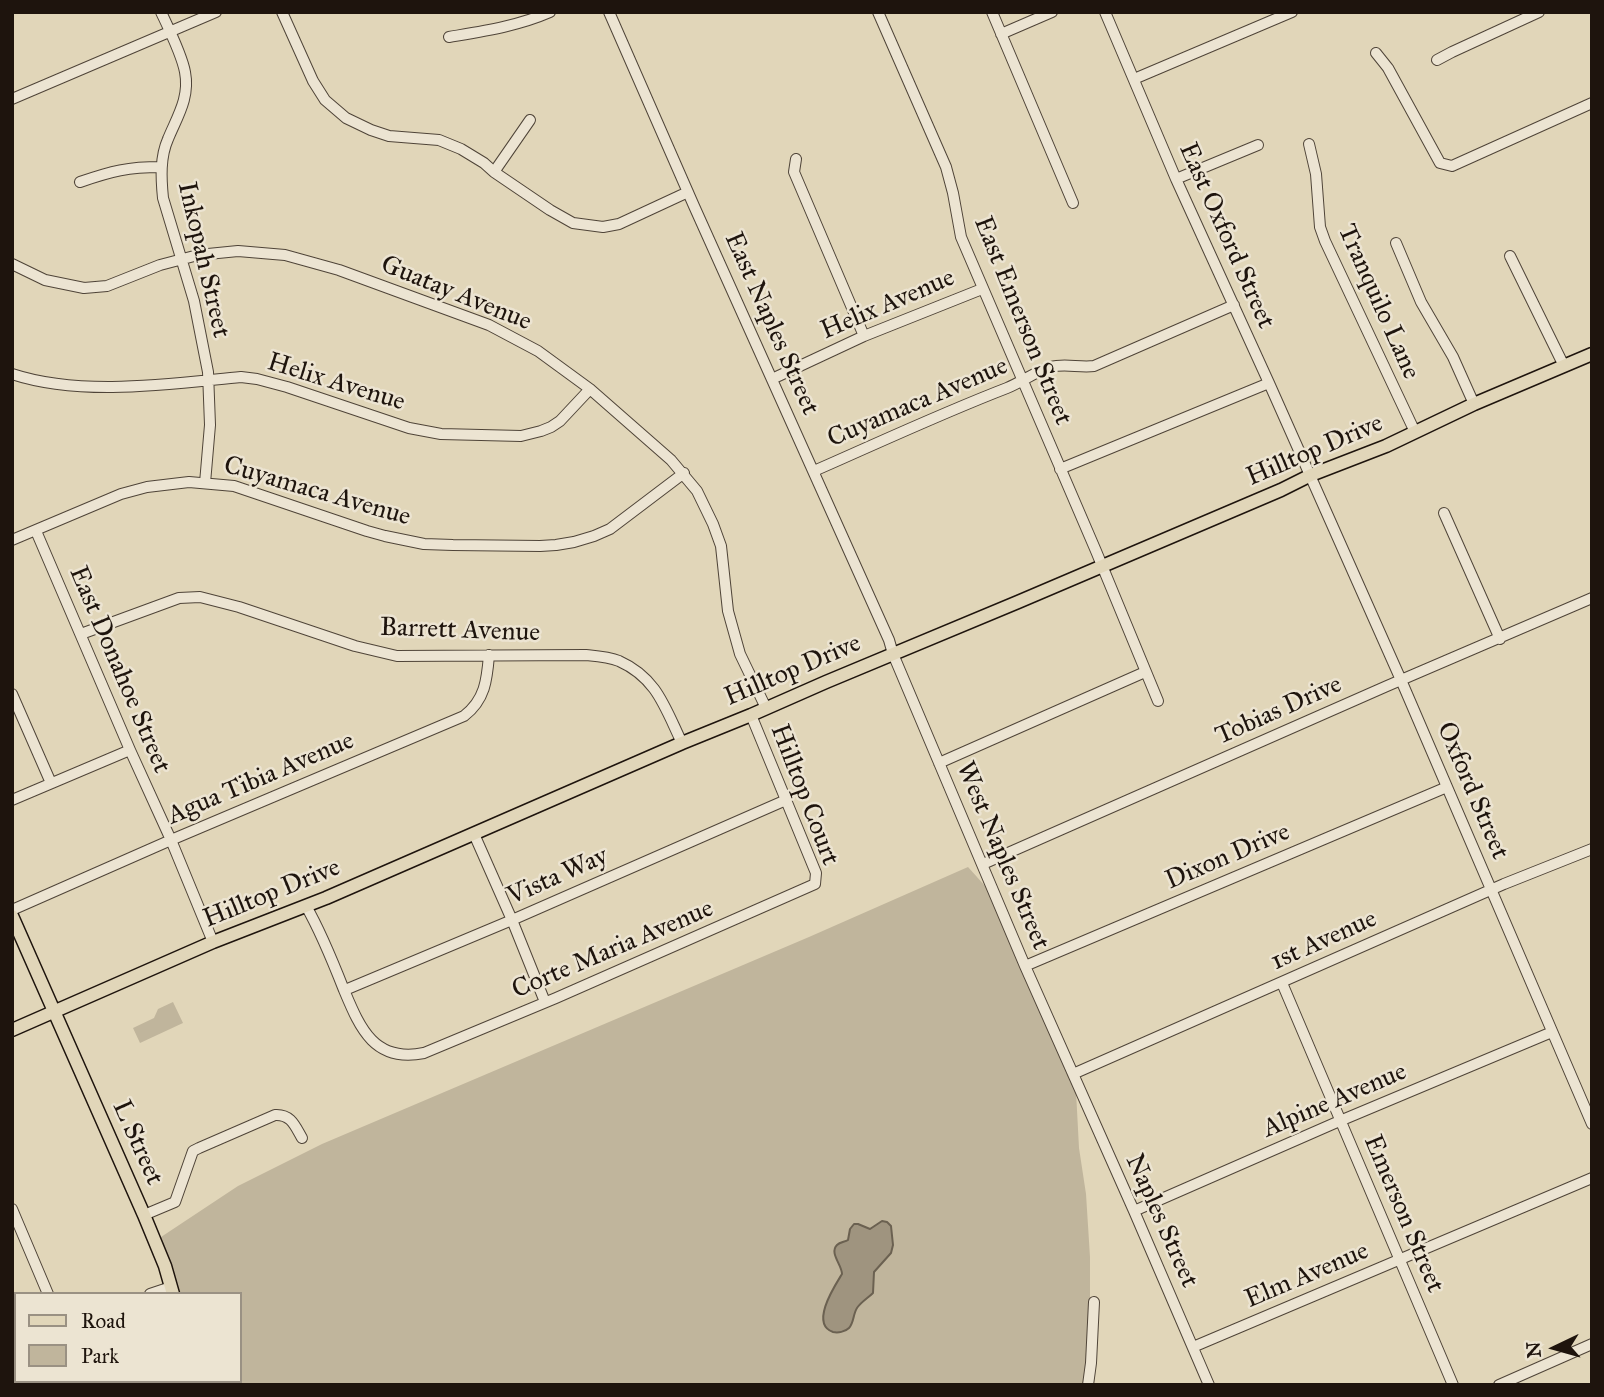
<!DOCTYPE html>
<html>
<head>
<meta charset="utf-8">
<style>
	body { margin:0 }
	#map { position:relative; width:1604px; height:1397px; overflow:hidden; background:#e1d6b9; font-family:"IM FELL Great Primer",serif }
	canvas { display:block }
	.frame { position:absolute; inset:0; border:14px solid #1e140d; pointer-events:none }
	.legend { position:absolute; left:14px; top:1292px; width:228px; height:91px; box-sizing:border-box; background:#ece4d2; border:2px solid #9a9183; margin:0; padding:9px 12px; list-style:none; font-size:21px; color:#1e140d }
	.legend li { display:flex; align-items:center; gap:14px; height:35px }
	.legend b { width:35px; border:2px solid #9a9183 }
	.north { position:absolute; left:1520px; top:1313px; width:70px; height:70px; -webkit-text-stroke:5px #ece4d2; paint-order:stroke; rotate:265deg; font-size:19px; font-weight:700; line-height:28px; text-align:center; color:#1e140d }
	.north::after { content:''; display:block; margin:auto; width:24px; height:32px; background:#1e140d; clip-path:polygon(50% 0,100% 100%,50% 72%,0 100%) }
</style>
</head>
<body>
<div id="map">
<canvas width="1604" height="1397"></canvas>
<div class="frame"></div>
<ul class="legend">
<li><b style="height:9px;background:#e1d6b9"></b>Road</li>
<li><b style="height:19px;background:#c0b59c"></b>Park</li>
</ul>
<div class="north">N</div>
</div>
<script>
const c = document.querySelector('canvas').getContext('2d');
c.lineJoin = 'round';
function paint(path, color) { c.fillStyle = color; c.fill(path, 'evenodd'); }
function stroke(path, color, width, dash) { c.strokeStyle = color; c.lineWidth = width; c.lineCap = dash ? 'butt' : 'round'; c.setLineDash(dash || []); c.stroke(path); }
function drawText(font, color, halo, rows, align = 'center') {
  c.font = font + ' "IM FELL Great Primer",serif'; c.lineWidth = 5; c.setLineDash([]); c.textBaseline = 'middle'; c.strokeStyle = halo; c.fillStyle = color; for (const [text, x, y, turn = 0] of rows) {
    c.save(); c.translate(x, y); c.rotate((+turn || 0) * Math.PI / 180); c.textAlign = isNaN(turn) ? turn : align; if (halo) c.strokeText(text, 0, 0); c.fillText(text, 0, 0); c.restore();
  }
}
paint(new Path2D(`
	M968,867l36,40 71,165 4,76 7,46 4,63v68l-4,60h-872l-2,-4h28v-87h-67l-18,-53 83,-55 84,-42 487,-207z
	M173,1002l10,21 -43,20 -7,-15 21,-10 4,-9z`), '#c0b59c');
const water = new Path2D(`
	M882,1221l5,1 4,4 2,19 -2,8 -17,19 -1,21c-5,5 -12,9 -16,15 -4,6 -3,15 -8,20 -4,4 -11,5 -16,4 -24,-8 3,-48 9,-58 0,-9 -13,-21 -5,-29 3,-3 8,-3 11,-5l2,-11 4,-5h4l12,5z`);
paint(water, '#9f947f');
stroke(water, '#6b6151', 2);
const minor = new Path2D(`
	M161,12c8,17 21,43 24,60 5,26 -8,45 -17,67 -8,18 -7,39 -5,59l31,103 14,71 2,53 -5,58
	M282,12l31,69 12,19 21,18 25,12 18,6 50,4 22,9 23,14 10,9 56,38 23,13 30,4 16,-3 69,-32
	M609,12l85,194 195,434 4,14 132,312 109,245 75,174
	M878,12l68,155 7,26 8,44 135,314 62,150
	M992,12l81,191
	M1105,12l71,167 93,204 132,297 191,444
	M1001,34l51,-22
	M449,37c35,-6 69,-11 101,-25
	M1376,53l12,15 52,95 12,3 140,-63
	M1437,60l15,-8 87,-40
	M1134,79l158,-67
	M12,99l204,-87
	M1309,144l7,30 4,53 5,14 90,191
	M796,159l-2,13 70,164
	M494,172l36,-52
	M1176,179l82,-34
	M80,182c32,-11 48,-15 81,-15
	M1396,243l25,59 32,55 21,47
	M1510,256l54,110
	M12,264l33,16 39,8 23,-2 53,-21 38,-10 40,-4 47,4 54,15 150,55 49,26 52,38 81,71 26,31 16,33 8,22 7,65 12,43 26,54
	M12,374c70,23 157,10 229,3l16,2 30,8 122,41 32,6 80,2 20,-5 10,-4 9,-6 30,-32
	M772,379l92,-43 118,-47
	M1060,469l209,-86
	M814,471c64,-28 128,-58 193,-83 15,-6 29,-17 44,-21 13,-4 29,1 43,-1l140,-61
	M1444,513l56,126
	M36,531l94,219 41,90 42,102
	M12,540l109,-46 26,-7 42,-5 45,4 133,45 18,5 39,8 29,1 87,1 16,-1 18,-3 20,-6 16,-7 74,-56
	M81,634l98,-36 21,-1 39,10 116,39 42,10 189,-1c10,1 23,2 33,6 38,17 46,47 63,82
	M12,694l39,89
	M939,763l206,-91
	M12,800l118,-50
	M474,834l38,86 33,82
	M983,864l404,-178 205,-88
	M306,906c15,26 27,56 38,84 16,38 30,73 80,63l132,-55 259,-114 1,-11 -65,-158
	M12,910l159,-70 293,-124c21,-16 23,-36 25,-61
	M1025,966l422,-179
	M1282,983l171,402
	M345,990l167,-70 274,-120
	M1073,1074l431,-190 88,-35
	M12,1209l36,85
	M1134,1211l201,-88 217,-91
	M144,1215l31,-13 18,-51 6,-3 76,-33c16,-1 20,11 27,23
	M150,1294l21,-7
	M12,1329l4,-2
	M1193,1347l399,-169
	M1088,1385l3,-22 3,-61
	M1499,1385l93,-41`);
const major = new Path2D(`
	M12,916l132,299 21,51 8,28
	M12,1030l201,-88 113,-44 356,-155 69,-28 75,-33 192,-80 263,-112 30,-15 75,-29 88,-42 118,-50
	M186,1381v4`);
stroke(minor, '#4f4438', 12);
stroke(major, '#1e140d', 15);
stroke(minor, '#ece4d2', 10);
stroke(major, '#e1d6b9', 12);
drawText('26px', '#1e140d', '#ece4d2', [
	["East Oxford Street",1226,236,66],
	["Inkopah Street",203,260,77],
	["Guatay Avenue",456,294,22],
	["Tranquilo Lane",1378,302,66],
	["Helix Avenue",888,305,-23],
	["East Emerson Street",1022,321,68],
	["East Naples Street",771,324,66],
	["Helix Avenue",336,383,17],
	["Cuyamaca Avenue",918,403,-23],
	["Hilltop Drive",1315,451,-23],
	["Cuyamaca Avenue",317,492,16],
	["Barrett Avenue",460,631,2],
	["East Donahoe Street",119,670,67],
	["Hilltop Drive",793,671,-23],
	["Tobias Drive",1279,711,-24],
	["Agua Tibia Avenue",261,779,-23],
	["Oxford Street",1472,791,67],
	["Hilltop Court",804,795,69],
	["West Naples Street",1002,856,67],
	["Dixon Drive",1228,857,-23],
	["Vista Way",558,877,-24],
	["Hilltop Drive",272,894,-22],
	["1st Avenue",1324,941,-24],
	["Corte Maria Avenue",613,950,-23],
	["Alpine Avenue",1335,1101,-23],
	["L Street",137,1143,66],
	["Emerson Street",1403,1214,67],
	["Naples Street",1161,1221,66],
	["Elm Avenue",1307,1276,-23]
]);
</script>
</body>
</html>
